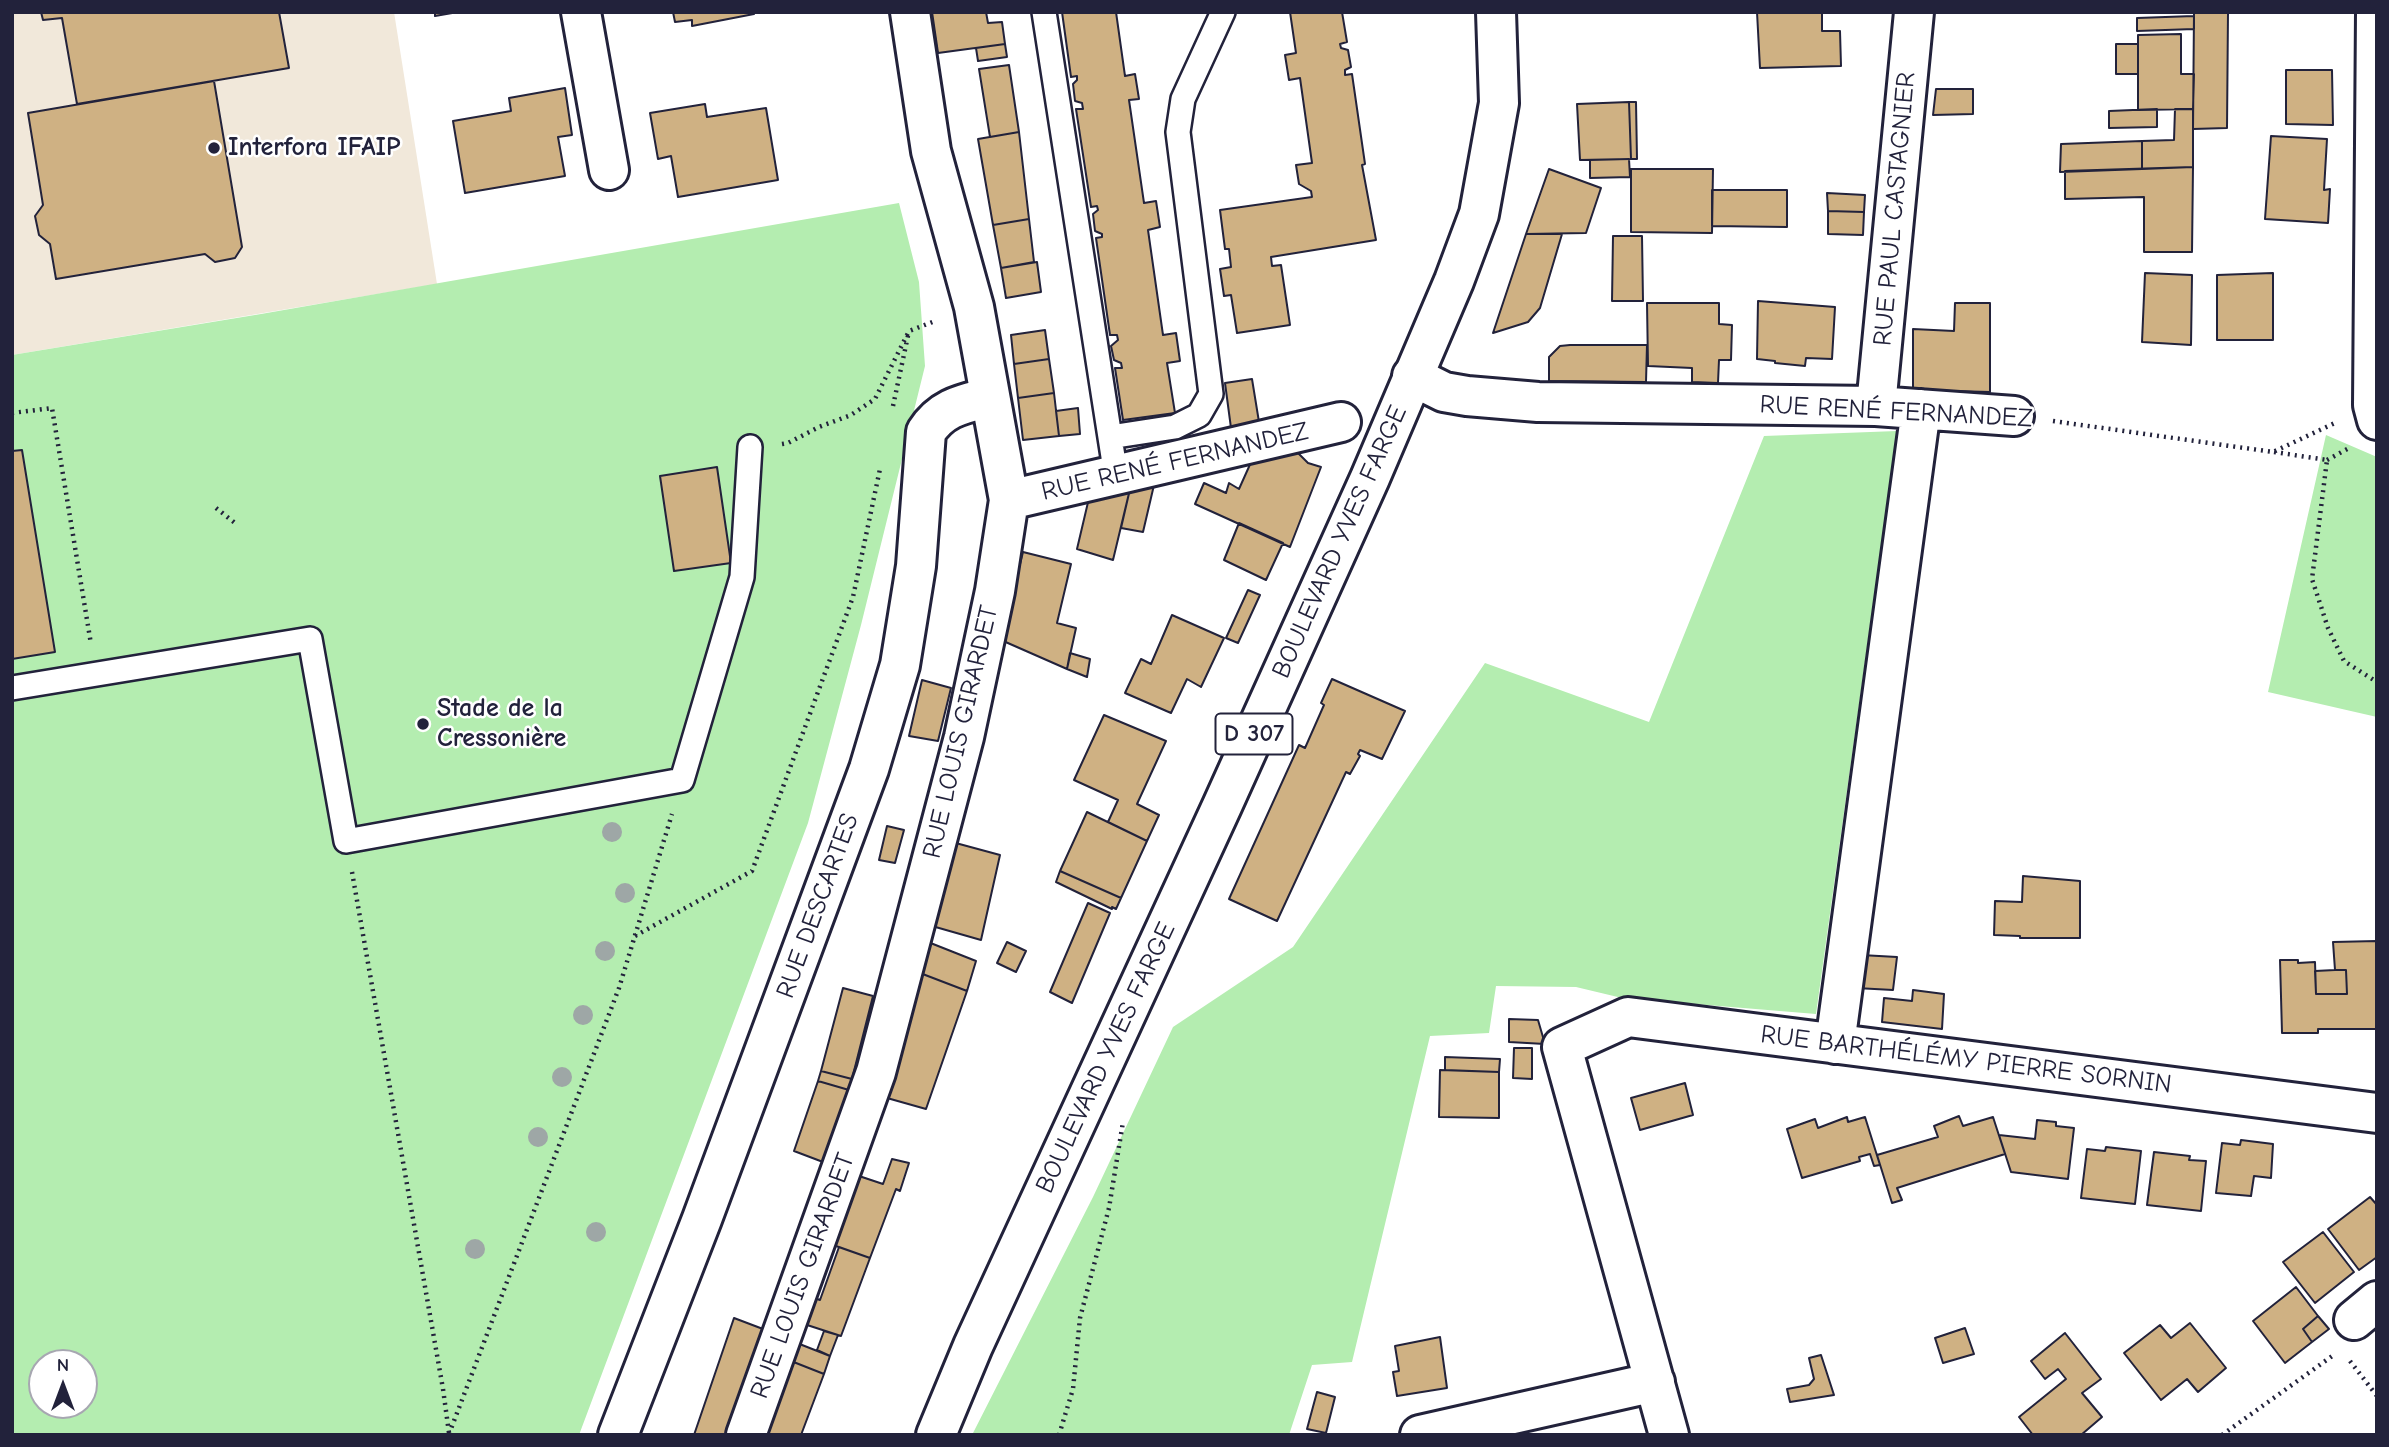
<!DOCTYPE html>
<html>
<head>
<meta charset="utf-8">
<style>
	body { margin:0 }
	#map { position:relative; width:2389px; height:1447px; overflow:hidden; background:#fff; font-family:"Comic Neue",sans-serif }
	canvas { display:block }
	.frame { position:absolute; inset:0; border:14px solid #22223b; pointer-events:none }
	.north { position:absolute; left:28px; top:1349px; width:70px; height:70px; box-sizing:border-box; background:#fff; border:2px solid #a7a7b1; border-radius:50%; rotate:0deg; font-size:19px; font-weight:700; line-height:28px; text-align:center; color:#22223b }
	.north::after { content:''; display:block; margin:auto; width:24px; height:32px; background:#22223b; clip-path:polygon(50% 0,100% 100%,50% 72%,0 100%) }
</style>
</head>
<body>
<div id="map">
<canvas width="2389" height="1447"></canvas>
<div class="frame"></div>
<div class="north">N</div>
</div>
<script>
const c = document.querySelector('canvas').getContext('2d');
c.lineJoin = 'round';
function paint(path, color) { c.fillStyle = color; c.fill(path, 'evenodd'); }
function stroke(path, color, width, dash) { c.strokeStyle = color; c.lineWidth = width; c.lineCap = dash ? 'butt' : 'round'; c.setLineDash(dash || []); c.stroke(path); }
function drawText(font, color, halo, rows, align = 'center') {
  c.font = font + ' "Comic Neue",sans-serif'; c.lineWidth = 5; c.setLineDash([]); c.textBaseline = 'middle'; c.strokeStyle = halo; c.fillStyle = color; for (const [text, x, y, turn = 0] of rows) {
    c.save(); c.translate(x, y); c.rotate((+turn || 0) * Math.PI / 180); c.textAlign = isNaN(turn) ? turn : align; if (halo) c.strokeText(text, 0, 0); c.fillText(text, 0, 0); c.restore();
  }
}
paint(new Path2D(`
	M12,12h382l43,272 -425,71z`), '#f1e8da');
paint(new Path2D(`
	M899,203l20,79 6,84 -64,259 -53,198 -229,612h-567v-1080l249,-41zM42,1363h42v42h-42z
	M1897,431l-81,583 -194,-16 -46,-11 -80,-1 -7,47 -59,3 -78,326 -40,3 -23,70h-317l121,-238 80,-170 120,-80 192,-284 164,59 115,-286z
	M2326,435l51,22v260l-109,-25z`), '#b4edb0');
const building = new Path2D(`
	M41,12h238l10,56 -212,36 -15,-86 -19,2z
	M435,12h23l-23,4z
	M673,12h81v2l-62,12v-6l-17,2z
	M932,12h54l2,11 14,-1 3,22 -67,9z
	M1062,12h54l9,64 10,-2 4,25 -10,1 15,103 12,-2 4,26 -12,3 15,105 13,-2 4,28 -13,2 8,50 -52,7 -8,-52h7l-1,-5 -7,-3 -3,-14 7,-6 -1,-5h-7l-14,-97 6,-1v-3l-7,-3 -2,-17 5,-4 -1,-4 -6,1 -15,-98h7l-1,-6 -7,-2 -2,-17 4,-4v-4l-6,1z
	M1290,12h52l5,30 -7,2 1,4 7,2 3,17 -6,3v5l7,-1 13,90 -3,1 14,75 -105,17 1,9 9,-1 9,60 -53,8 -6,-38 -7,1 -4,-27 11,-2 -2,-18h-4l-5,-39 92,-13 -1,-6 -12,-7 -3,-19 16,-2 -12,-85 -11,2 -4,-25 11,-2z
	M1757,12h65v19h18l1,35 -81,2z
	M2194,12h34l-1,116 -34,1z
	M2194,16v13l-57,2v-13z
	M2181,34v40h13l-1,35 -55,1v-75z
	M1005,44l2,13 -29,4 -2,-13z
	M2116,44h22v30h-22z
	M1009,65l10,67 -29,5 -11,-68z
	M2286,70h46l1,55 -47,-1z
	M214,81l28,166 -7,11 -20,4 -10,-8 -149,25 -6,-35 -11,-9 -4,-19 8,-11 -15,-92z
	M565,88l7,47 -14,2 7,39 -100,17 -12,-72 58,-10 -2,-13z
	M1936,89h37v25l-40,1z
	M1629,102l2,57 -51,1 -3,-56z
	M1629,102h7l1,57h-6z
	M705,104l2,13 59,-9 12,72 -100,17 -7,-41 -13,3 -8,-46z
	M2157,109v18l-48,1v-17z
	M2175,109h18v58l-51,2v-28l32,-1z
	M1019,132l10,87 -36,6 -15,-86z
	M2271,136l56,3 -3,51 6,-1 -2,34 -63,-4z
	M2142,141v28l-82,3 1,-28z
	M1629,159l1,18 -40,1v-18z
	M2193,167l-1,85h-48v-55l-79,2v-28z
	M1549,169l52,19 -15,45 -60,1z
	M1631,169h82l-1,64 -81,-1z
	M1712,190h75v37l-75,-1z
	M1827,193l38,2 -1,17 -36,-1z
	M1828,211l36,1 -1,23 -35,-1z
	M1029,219l5,43 -33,6 -8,-43z
	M1526,234h36l-22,74 -12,14 -35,11z
	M1613,236h29l1,65h-31z
	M1037,262l4,30 -35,6 -5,-30z
	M2145,273l47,2 -1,70 -49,-3z
	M2273,273v67h-56v-65z
	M1758,301l77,6 -3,52 -26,-1 -1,8 -30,-3v-2l-18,-2z
	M1647,303h72v21l13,1 -1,35h-12l-1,23 -26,-1v-14l-44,-2z
	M1955,303h35v89l-77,-2v-61l41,2z
	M1045,330l4,29 -35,5 -3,-29z
	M1570,345h77l-1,37 -97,-1v-24l11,-11z
	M1049,359l5,34 -36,5 -4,-34z
	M1252,379l7,43 -28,6 -6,-45z
	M1054,393l5,43 -36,4 -5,-42z
	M1078,408l2,26 -21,2 -3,-25z
	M22,450l33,202 -43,7v-208z
	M1295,450l13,13 13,4 -31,80 -95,-43 9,-21 22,10 3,-10 10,6 13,-29z
	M717,467l14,96 -57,8 -14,-95z
	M1154,485l-11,47 -22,-4 9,-39z
	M1130,489l-17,71 -36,-11 12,-51z
	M1239,523l44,20 -17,37 -42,-20z
	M1023,552l48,12 -14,59 19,5 -9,41 -66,-29z
	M1248,590l12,5 -22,48 -12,-5z
	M1172,615l52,23 -23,49 -14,-8 -16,34 -46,-20 16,-34 10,5z
	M1070,653l20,6 -3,18 -20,-8z
	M1332,679l73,32 -23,48 -22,-9 -2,4 2,2 -10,18 -4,-2 -69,149 -48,-22 70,-154 6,3 19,-43 -3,-2z
	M922,680l29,8 -13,53 -29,-5z
	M1104,715l62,26 -29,63 22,11 -12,26 -39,-19 10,-22 -44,-20z
	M1087,812l60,29 -26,57 -61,-27z
	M887,826l17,4 -9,33 -16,-3z
	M952,842l48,13 -19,85 -49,-14z
	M1060,871l61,27 -5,11 -4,-2v2l-56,-27z
	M2023,876l57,5v57h-60v-2l-26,-1 1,-34 27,1z
	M1088,903l22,10 -38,90 -22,-11z
	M2377,941v88h-59v4h-36l-2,-73h18v3l17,-1 1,32h31l-1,-24h-11l-2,-28z
	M928,942l48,19 -9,30 -47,-18z
	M1007,942l19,9 -10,21 -19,-9z
	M1861,955l36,2 -4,33 -37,-2z
	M2335,970h11l1,24h-31l-1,-23z
	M920,973l47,18 -41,118 -39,-11z
	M843,988l30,8 -21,83 -31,-8z
	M1913,990l31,4 -2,35 -60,-7 2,-24 28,3z
	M1509,1019l29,1 7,24 -36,-2z
	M1514,1048h18v31l-19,-1z
	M1445,1057l55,2 -1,13 -54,-2z
	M1440,1070l59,2v46l-60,-1z
	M821,1071l31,8 -3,11 -31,-9z
	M818,1081l31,9 -26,72 -29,-11z
	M1685,1083l8,32 -53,15 -9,-32z
	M1959,1116l4,10 30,-9 12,37 -108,34 5,12 -10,3 -15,-48 61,-18 -4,-11z
	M1847,1117l1,5 17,-5 15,48 -6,1 -4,-12 -11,3 1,4 -58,17 -15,-49 28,-10 3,9z
	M2037,1120l19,2v4l18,2 -6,51 -57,-7 -12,-37 36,4z
	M2241,1140l32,4 -2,34 -17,-2 -3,20 -35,-3 6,-50 18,2z
	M2106,1147l35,4 -6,53 -54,-6 6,-49 18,2z
	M2154,1152l36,4 -1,4 17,1 -5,50 -54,-6z
	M892,1159l17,4 -9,28 -4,-2 -26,69 -37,-13 26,-69 24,8z
	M2370,1197l7,8v52l-18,13 -31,-41z
	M2323,1232l31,40 -39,31 -32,-41z
	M839,1247l31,11 -29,78 -37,-12 10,-26 6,2z
	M2296,1287l22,29 -15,13 9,13 -27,21 -32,-42z
	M2318,1316l11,13 -17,13 -9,-13z
	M734,1318l29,11 -38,106h-31z
	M2190,1323l36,45 -28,24 -11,-13 -26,21 -37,-47 36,-28 11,13z
	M1965,1328l9,26 -31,9 -8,-25z
	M824,1331l14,4 -8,21 -13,-6z
	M2065,1333l36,46 -19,14 20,24 -21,18h-48l-14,-18 47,-38 -8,-10 -13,10 -14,-18z
	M1440,1337l7,51 -50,8 -4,-24 6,-1 -4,-25z
	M797,1343l33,13 -6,18 -33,-13z
	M1821,1355l13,40 -44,7 -3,-13 22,-4 5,-6 -5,-21z
	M791,1361l33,13 -23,61h-37z
	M1317,1392l18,5 -9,36 -19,-4z`);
paint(building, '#cfb183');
stroke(building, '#22223b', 2);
const service = new Path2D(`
	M1044,12l72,464
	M1110,437l65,-10 24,-12 12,-21 -33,-262 5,-33 40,-87
	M12,688l298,-49 36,202 336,-61 60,-203 8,-130`);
const minor = new Path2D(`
	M581,12l28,158
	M2376,12l-3,393 4,15
	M1412,376l32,16 23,4 71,6 338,4 138,10
	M1876,406l38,-394
	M1009,500l332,-78
	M1835,1044l86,-635
	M2354,1320l23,-19
	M618,1435l84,-216 167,-450 31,-104 16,-99 10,-134c16,-25 37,-28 64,-35
	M746,1435l130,-363 88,-335 31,-146 14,-91 -35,-193 -43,-156 -21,-139
	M1420,1435l235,-53
	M1669,1435l-107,-388 66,-30 749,96`);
const primary = new Path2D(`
	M936,1435l37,-89 249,-540 148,-328 84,-197 25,-67 20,-111 -3,-91`);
stroke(service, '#22223b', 28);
stroke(minor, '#22223b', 44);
stroke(primary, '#22223b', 44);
stroke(new Path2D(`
	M893,406l16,-75
	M12,413l40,-5 39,236
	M2053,421l220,31 64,-30
	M782,444l6,-1 31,-16 32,-12 24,-16 34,-68 26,-10
	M2274,452l53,8 -15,119 16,49 16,33 33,21
	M2327,460l24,-13
	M216,508l19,15
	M352,872l91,517 6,44
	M635,936l117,-65 101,-274 27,-128
	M2350,1361l27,35
	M449,1434l170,-446 53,-174
	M1059,1435l14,-46 7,-71 29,-110 14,-86
	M2222,1435l113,-81`), '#22223b', 4.5, [2, 5]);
stroke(service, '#fff', 23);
stroke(minor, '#fff', 38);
stroke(primary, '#fff', 38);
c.fillStyle = '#9ea7a6';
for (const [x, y] of [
	[612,832],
	[625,893],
	[605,951],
	[583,1015],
	[562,1077],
	[538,1137],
	[596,1232],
	[475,1249]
]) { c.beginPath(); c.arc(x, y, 10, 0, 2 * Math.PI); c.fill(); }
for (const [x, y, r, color] of [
	[214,148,7,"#22223b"],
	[423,724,7,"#22223b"]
]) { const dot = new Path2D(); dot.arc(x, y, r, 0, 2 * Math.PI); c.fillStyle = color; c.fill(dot); stroke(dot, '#fff', 2.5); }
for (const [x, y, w] of [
	[1254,734,77]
]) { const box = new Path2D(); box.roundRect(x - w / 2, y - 20.5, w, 41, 5); c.fillStyle = '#fff'; c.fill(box); stroke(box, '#22223b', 2); }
drawText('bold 24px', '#22223b', null, [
	["D 307",1254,734]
]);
drawText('bold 26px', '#22223b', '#fff', [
	["Interfora IFAIP",228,148],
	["Stade de la",437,709],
	["Cressonière",437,739]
], 'left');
drawText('26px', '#22223b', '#fff', [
	["RUE PAUL CASTAGNIER",1895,209,-85],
	["RUE RENÉ FERNANDEZ",1896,412,3],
	["RUE RENÉ FERNANDEZ",1175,462,-13],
	["BOULEVARD YVES FARGE",1340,542,-66],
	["RUE LOUIS GIRARDET",961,732,-77],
	["RUE DESCARTES",818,906,-70],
	["BOULEVARD YVES FARGE",1106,1058,-65],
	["RUE BARTHÉLÉMY PIERRE SORNIN",1966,1060,7],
	["RUE LOUIS GIRARDET",803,1276,-70]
]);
</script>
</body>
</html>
